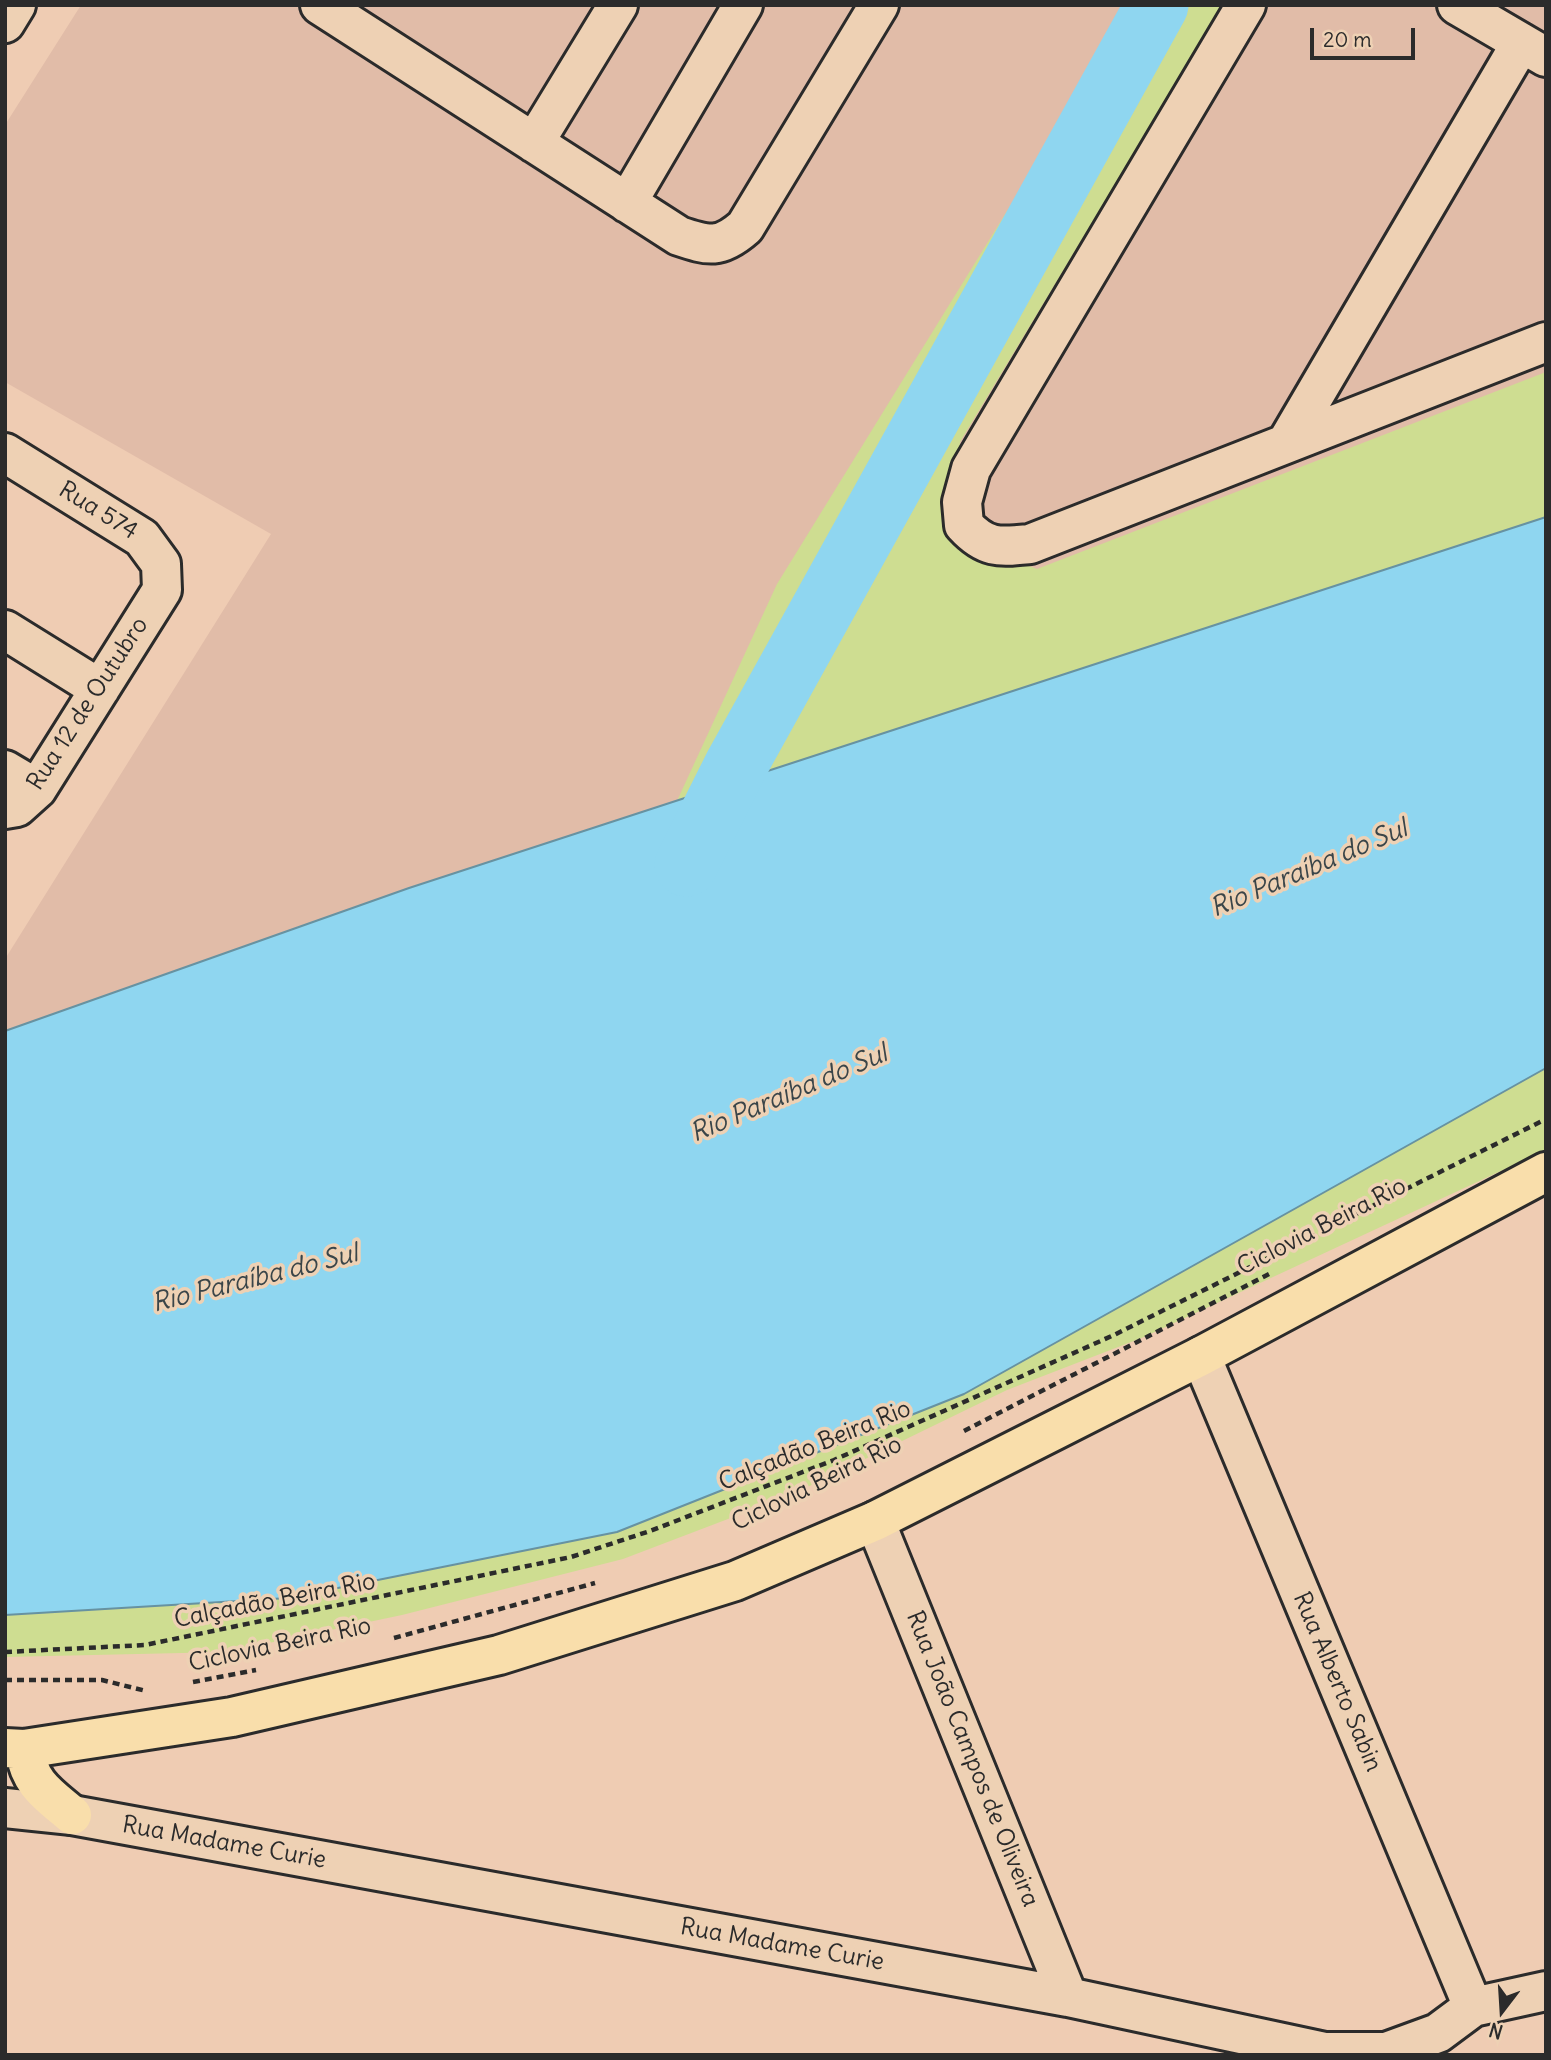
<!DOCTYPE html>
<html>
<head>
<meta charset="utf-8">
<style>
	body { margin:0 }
	#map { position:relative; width:1551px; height:2060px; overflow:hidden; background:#efccb3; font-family:Delius,sans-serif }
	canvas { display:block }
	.frame { position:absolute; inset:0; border:7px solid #2b2b2b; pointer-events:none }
	.north { position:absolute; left:1467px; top:1976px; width:70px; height:70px; -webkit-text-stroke:5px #eed1b4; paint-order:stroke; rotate:197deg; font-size:19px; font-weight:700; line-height:28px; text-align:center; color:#2b2b2b }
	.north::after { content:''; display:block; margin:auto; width:24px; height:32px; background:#2b2b2b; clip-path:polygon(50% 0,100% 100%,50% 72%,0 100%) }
	.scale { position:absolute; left:1310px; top:28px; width:105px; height:32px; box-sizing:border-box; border:4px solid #2b2b2b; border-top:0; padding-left:9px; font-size:21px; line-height:24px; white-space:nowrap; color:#2b2b2b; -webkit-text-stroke:5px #eed1b4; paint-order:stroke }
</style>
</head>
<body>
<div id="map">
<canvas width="1551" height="2060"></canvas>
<div class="frame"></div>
<div class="north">N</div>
<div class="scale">20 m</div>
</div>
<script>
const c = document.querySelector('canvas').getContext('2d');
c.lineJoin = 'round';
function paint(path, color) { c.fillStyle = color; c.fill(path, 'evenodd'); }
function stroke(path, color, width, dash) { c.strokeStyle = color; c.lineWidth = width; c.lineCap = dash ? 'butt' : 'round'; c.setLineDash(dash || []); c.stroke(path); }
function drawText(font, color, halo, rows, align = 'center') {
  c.font = font + ' Delius,sans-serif'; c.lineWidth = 7; c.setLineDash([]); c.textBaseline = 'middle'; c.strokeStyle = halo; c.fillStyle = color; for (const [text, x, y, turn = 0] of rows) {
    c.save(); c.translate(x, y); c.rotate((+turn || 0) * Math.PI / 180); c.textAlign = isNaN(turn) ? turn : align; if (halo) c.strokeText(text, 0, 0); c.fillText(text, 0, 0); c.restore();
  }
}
paint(new Path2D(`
	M81,5h1465v512l-1137,371 -404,143v-72l266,-425 -266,-152v-257z`), '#e1bca8');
paint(new Path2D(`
	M1134,5h89l-263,437 -7,95 84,32 509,-197v145l-870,286 101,-219z
	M1546,1068v82l-402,187 -137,53 -216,105 -168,64 -221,56 -176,37 -221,5v-69l290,8 322,-64 347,-138z`), '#cedd91');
const water = new Path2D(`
	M1546,517v551l-582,326 -347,138 -329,66 -283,17v-584l404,-143z`);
paint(water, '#8fd6f0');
stroke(water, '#6792a1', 2);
stroke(new Path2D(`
	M686,865l49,-98 422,-762`), '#8fd6f0', 63);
const minor = new Path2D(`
	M320,5l359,231c30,10 41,13 66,-9l134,-222
	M1246,5l-275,464 -9,33 2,23c22,24 35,22 66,19l516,-202
	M1457,5l89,52
	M5,23l11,-18
	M534,143l84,-138
	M627,203l116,-198
	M1287,442l234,-399
	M5,453l137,85 19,26 1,26 -125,199 -20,18 -12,2
	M5,630l95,59
	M5,770l32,19
	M1201,1356l272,651
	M875,1521l193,476
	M5,1808l67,7 996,182 257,55h61l52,-19 35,-26 73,-16`);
const major = new Path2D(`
	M5,1748l19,1 208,-32 267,-62 236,-74 140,-60 182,-92 144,-73 345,-184
	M24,1749c6,35 22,44 48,66`);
stroke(minor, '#2b2b2b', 44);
stroke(major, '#2b2b2b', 44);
stroke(new Path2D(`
	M964,1431l309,-159
	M394,1638l201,-55
	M5,1652l140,-7 426,-88 79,-26 184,-71 280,-125 432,-216
	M5,1680h97l44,11
	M193,1682l63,-12`), '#2b2b2b', 4.5, [7, 5]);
stroke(minor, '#eed1b4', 38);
stroke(major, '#f9deab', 38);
drawText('24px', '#2b2b2b', '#eed1b4', [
	["Rua 574",98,511,32],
	["Rua 12 de Outubro",88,704,-57],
	["Ciclovia Beira Rio",1322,1227,-27],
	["Calçadão Beira Rio",815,1446,-22],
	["Ciclovia Beira Rio",817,1484,-26],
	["Calçadão Beira Rio",275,1601,-11],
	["Ciclovia Beira Rio",280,1645,-12],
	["Rua Alberto Sabin",1337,1682,67],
	["Rua João Campos de Oliveira",972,1759,68],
	["Rua Madame Curie",224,1843,10],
	["Rua Madame Curie",782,1945,10]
]);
drawText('italic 26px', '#3a4549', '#eed1b4', [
	["Rio Paraíba do Sul",1309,869,-23],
	["Rio Paraíba do Sul",789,1094,-23],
	["Rio Paraíba do Sul",255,1279,-14]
]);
</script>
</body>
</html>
